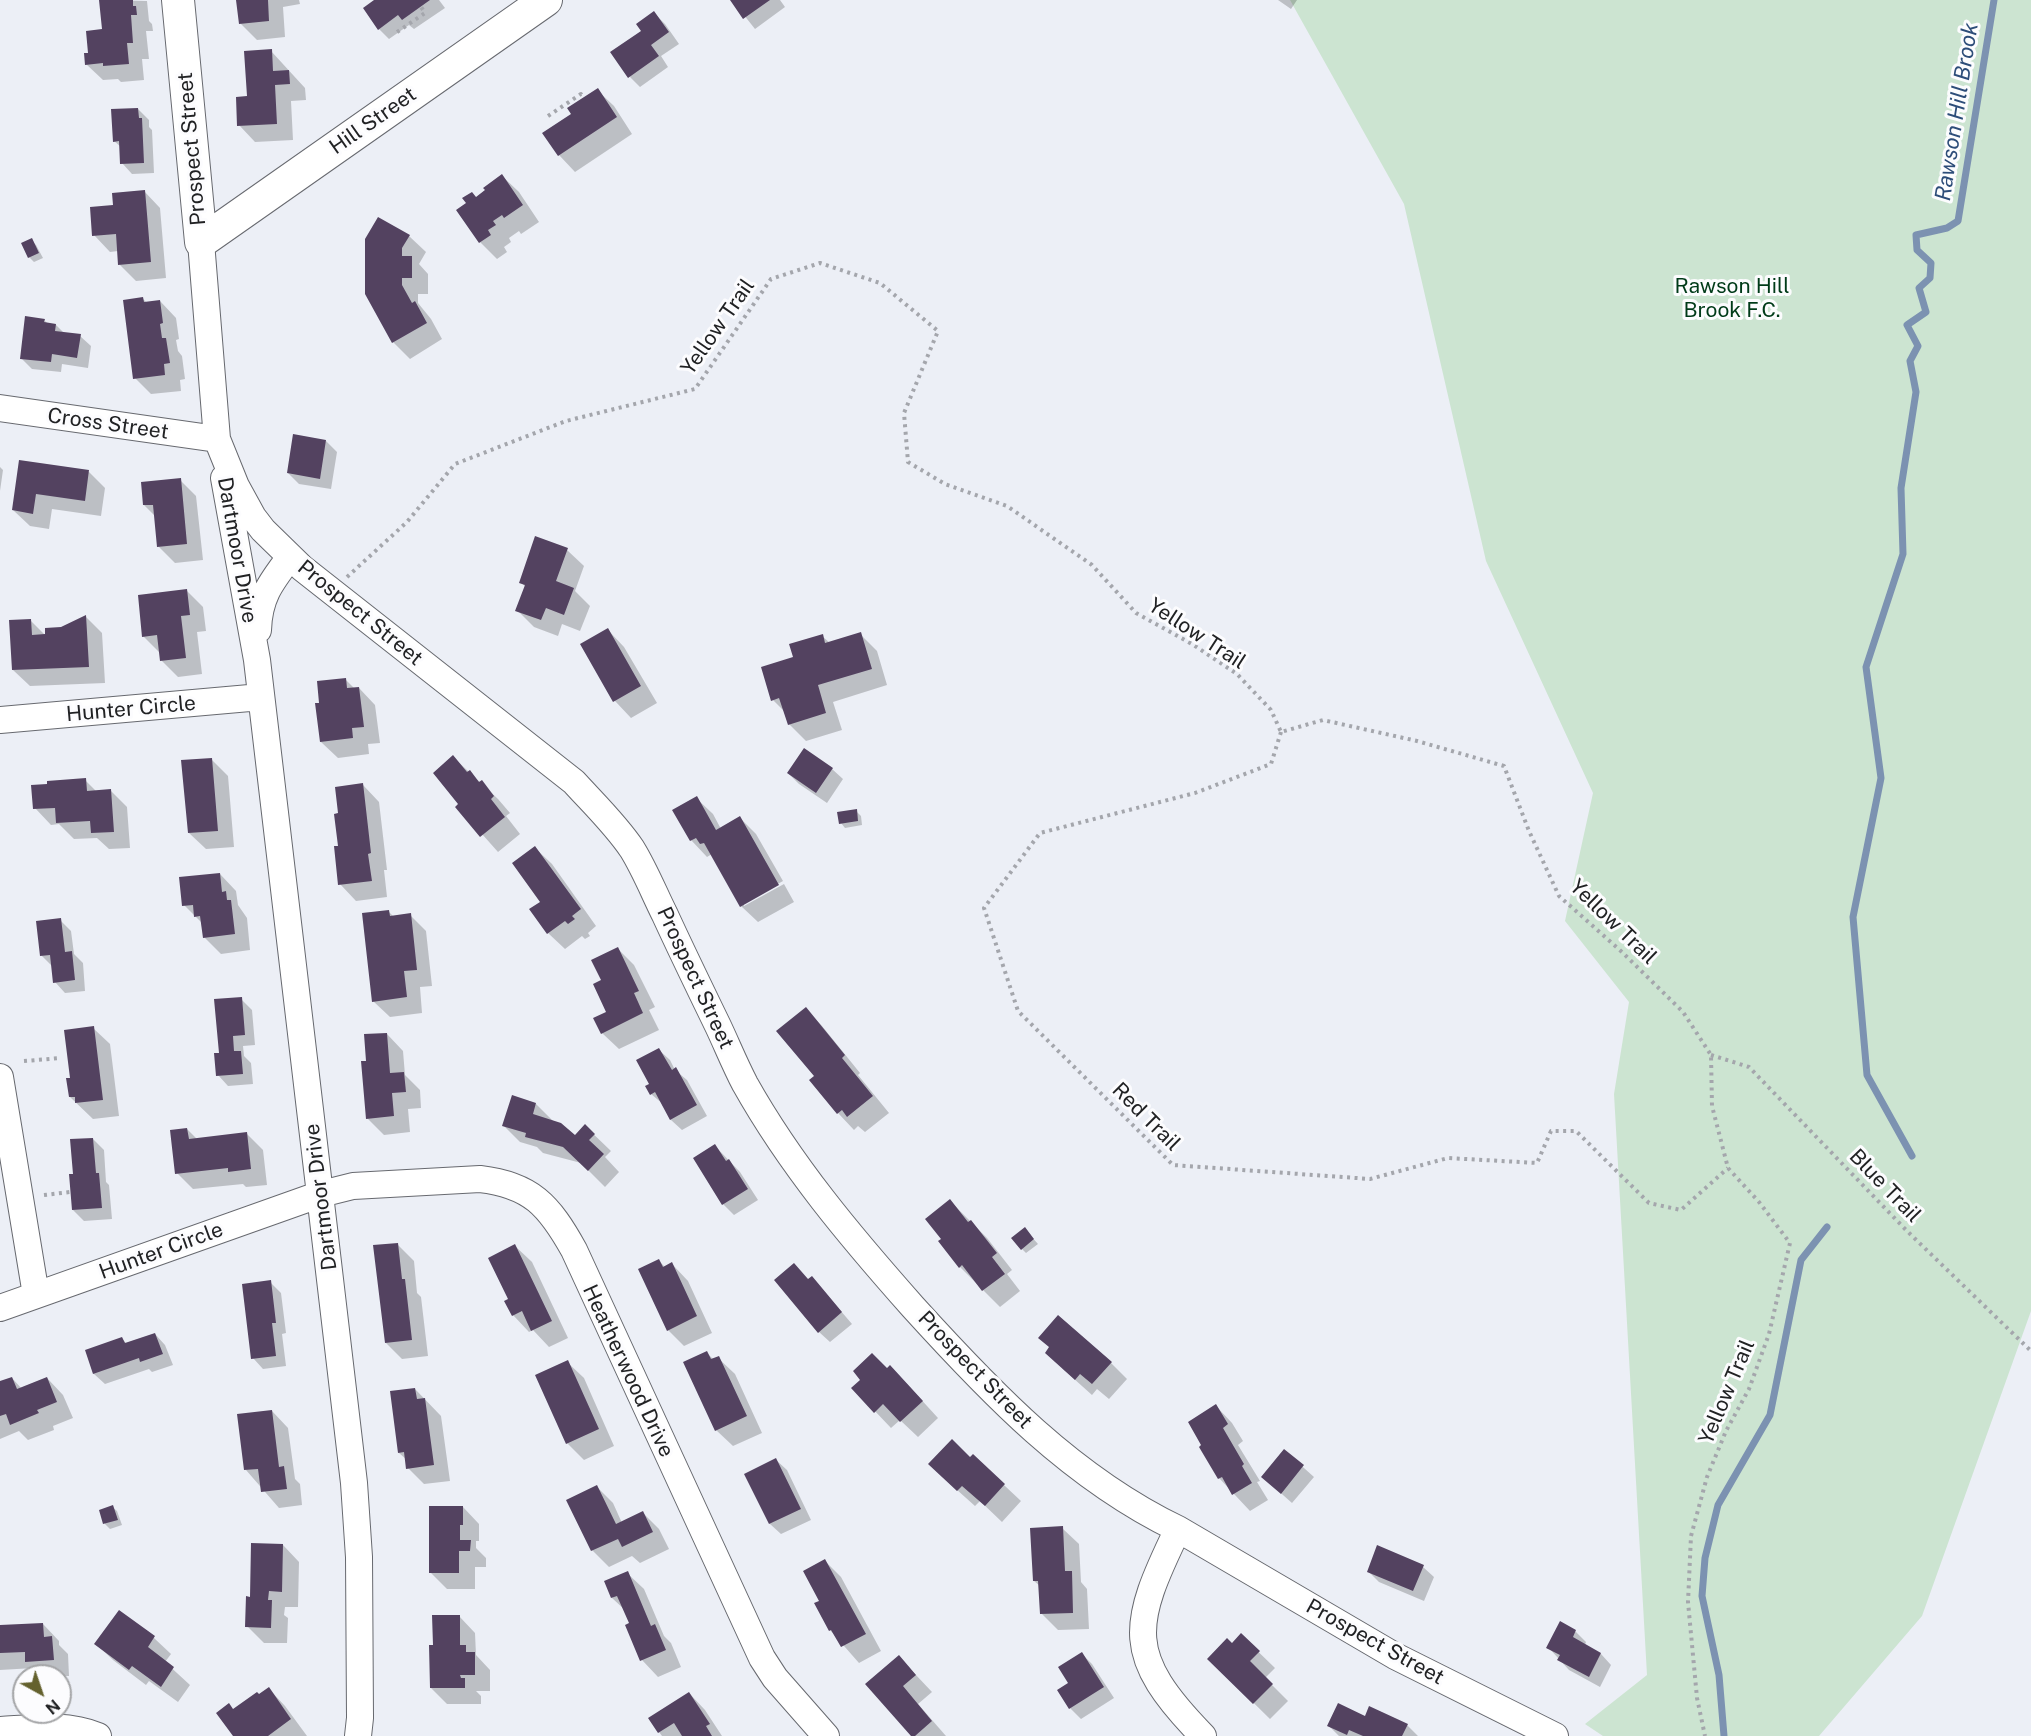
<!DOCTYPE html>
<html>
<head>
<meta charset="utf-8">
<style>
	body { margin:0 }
	#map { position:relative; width:2031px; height:1736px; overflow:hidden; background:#eceff6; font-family:"Public Sans",sans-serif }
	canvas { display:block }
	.north { position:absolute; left:12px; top:1664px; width:60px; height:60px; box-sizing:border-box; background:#fcfcfe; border:2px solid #a4a5a7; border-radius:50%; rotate:140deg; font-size:16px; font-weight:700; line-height:24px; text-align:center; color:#212224 }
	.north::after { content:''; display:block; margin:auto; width:21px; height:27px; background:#64612e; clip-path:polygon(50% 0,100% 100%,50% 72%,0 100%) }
</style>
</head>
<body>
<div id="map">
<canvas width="2031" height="1736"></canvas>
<div class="north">N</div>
</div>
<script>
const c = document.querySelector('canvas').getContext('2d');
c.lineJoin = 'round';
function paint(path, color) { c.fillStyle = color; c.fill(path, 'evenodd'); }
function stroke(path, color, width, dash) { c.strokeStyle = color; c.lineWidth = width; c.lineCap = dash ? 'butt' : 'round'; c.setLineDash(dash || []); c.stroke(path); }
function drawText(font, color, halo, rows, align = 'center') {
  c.font = font + ' "Public Sans",sans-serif'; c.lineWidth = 6; c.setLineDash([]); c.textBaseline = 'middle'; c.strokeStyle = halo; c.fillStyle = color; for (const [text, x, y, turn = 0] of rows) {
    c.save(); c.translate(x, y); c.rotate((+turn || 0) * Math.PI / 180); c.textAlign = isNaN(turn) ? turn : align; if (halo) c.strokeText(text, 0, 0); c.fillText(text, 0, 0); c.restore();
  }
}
paint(new Path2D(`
	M1290,0h741v1311l-109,305 -103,120h-216l-18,-12 62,-49 -33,-581 15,-92 -64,-81 28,-128 -107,-232 -82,-357z`), '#cce4d1');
paint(new Path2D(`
	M101,0l46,1 2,20 3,3 1,7h-7l3,28h-7l2,21 -23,2 -3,-3 -15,1 -17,-16 4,-10 13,-23z
	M238,0h61l1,4 -17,3 2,30 -28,3 -16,-16z
	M377,0h62l6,8 -31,21 -5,-4 -20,14 -10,-10z
	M732,0h48l5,7 -30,22z
	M1278,0h19l-6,9z
	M654,13l11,11 14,20 -18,12 7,11 -28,20 -10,-10z
	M271,51l34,37 1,12 -15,1 2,39 -38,2 -16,-17 9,-27z
	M597,90l17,16 18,28 -57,38 -16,-17 -15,-21 29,-20z
	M138,109l11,11v7l3,3 2,43 -22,1 -10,-11 -1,-16 -7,-6z
	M502,176l17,16 20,30 -18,12 -2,-3 -10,7 2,4 -7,5 3,5 -10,7 -17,-17 -22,-32 18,-12z
	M144,191l16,17 6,70 -30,3 -16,-16 -2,-14 -8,1 -16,-17 21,-28z
	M409,236l17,16 -7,12 9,10v20h-10v9l13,16 11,20 -32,20 -17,-17 -27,-49z
	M31,240l5,5 7,13 -9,4 -5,-5z
	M143,299l4,4 13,-2 16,17 3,21 -3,1 2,11 4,5 3,23 -5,1 1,11 -30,3 -16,-16z
	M44,320l4,4 8,1 8,8 16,3 11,10 -3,22 -26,-4 -1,8 -29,-3 -11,-11z
	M326,441l11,11 -6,37 -32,-5 -11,-11z
	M20,462l69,10 16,16 -4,28 -49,-7 -3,20 -19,-3 -17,-16z
	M0,467l3,3 -3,21z
	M180,480l16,16 7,64 -28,3 -17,-17 -3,-30 -11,-11z
	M536,538l31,12 17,16 -9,25 15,15 -10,25 -18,-7 -4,12 -24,-9 -17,-17 9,-23 -6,-5z
	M187,591l16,16 3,24 -9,1 5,42 -24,3 -16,-16 -2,-8 -17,-17z
	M86,617l16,16 3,50 -75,3 -17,-16 18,-49 16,16z
	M608,630l16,17 33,56 -26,15 -16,-17 -33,-56z
	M860,634l17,17 10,34 -54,17 9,28 -36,11 -17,-17 -4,-12 -12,-12 22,-42 27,-22 8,7z
	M345,679l10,10 4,-1 16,17 5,38 -12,1 1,10 -31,4 -17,-16v-38z
	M453,757l45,42 12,14 -4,3 14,18 -22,18 -40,-45 2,-3z
	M211,759l17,17 6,71 -28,2 -17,-16z
	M832,769l11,10 -16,24 -28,-19 -11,-11z
	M85,780l12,12 14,-1 16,16 3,41 -21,1 -12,-11 -23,1 -15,-15 -8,1 -16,-17z
	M363,785l16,17 8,68h-3l3,27 -31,4 -16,-17 -1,-70z
	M696,798l17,16 8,15 19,-11 16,16 27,47 -39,22v3l40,-22 10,18 -36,20 -17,-16 -29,-52 -5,3 -16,-17z
	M856,811l5,5 1,9 -17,3 -4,-5z
	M535,848l17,16 44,62 -8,7 2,3 -5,3 -3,-3 -17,13 -17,-16 -6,-31z
	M220,874l16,17 2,14 9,13 3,32 -29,4 -17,-17 -3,-15 -17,-17z
	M388,911l6,6 16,-2 16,16 6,55 -12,1 2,26 -32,4 -17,-16z
	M60,920l11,11 3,23 9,9 2,28 -20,2 -10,-11 -3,-16 -11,-11z
	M618,949l16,16 21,42 -6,3 10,20 -40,19 -17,-16 6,-21 -5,-31z
	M241,999l11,11 3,35 -12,1 1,10 7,7 2,21 -25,2 -10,-11 2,-20z
	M806,1009l16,17 38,47 -2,2 31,38 -24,19 -7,-6 -4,4 -16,-17 -22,-36z
	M93,1028l17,16 9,72 -26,3 -23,-22 2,-18z
	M387,1034l16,17 2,24 15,15 1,18 -13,1 2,23 -26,3 -17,-17 1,-56z
	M659,1050l11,10 5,10 12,10 20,36 -25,14 -11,-10 -8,-16 -12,-10z
	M536,1104l16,16 23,17 10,-11 26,25 -6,6 14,15 -14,15 -24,-24 -38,-10 -6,-6 -17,-5 -16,-16z
	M187,1129l10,10 50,-5 16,16 4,35 -21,2 -3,-3 -50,5 -16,-16z
	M93,1139l11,11 2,32 3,3 3,34 -28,2 -11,-11 1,-35z
	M715,1146l25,26 18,28 -24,15 -11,-11z
	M950,1201l37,37 25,32 -5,4 13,17 -20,16 -40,-40 -17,-28z
	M1029,1234l9,10 -12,9 -4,-4z
	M397,1244l17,17 3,32 4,4 7,59 -26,3 -16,-16z
	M515,1246l17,16 36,76 -19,9 -16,-17 -4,2 -16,-17z
	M659,1261l6,6 7,-3 16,17 24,52 -28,13 -16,-16z
	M809,1281l13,8 30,35 -22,18 -11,-10z
	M270,1282l11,11 5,40 -4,1 4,32 -23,3 -10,-11z
	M155,1334l10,11 8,20 -21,7 -3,-3 -44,15 -11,-10 -7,-23 35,-12 5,5z
	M1051,1348l60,15 16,16 -18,20 -12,-10 -5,6 -29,-26z
	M707,1353l7,7 4,-2 17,16 27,59 -29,13 -17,-16z
	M567,1362l17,16 30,68 -30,14 -17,-17z
	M887,1370l19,13 32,35 -20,19 -18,-17 -9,8 -38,-40z
	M12,1378l10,11 25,-11 16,17 10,23 -20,8 1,4 -26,10 -9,-9 -19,8v-56z
	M415,1389l26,27 9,65 -26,3 -16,-16 -1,-8 -8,-7z
	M1216,1406l16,17 11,18 -5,4 22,36 -3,1 11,18 -18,11 -31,-33z
	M272,1411l16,17 7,51 5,5 2,21 -23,3 -33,-38z
	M1285,1451l29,26 -22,26 -18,-16z
	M973,1456l48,45 -19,21 -22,-21 -5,5 -28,-25z
	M776,1460l11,10 24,50 -30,14 -11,-10z
	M597,1487l16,16 9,20 21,-10 16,16 10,20 -29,14 -8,-7 -23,11 -17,-17z
	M112,1507l5,4 5,14 -12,4 -5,-5 -4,-13z
	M463,1507l16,17v17h-3v7l10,10v9h-11v22h-28l-17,-17z
	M1062,1528l17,16 2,38 6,7 2,40 -31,1 -17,-17 -1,-27 -6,-5z
	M283,1545l16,17 -1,45h-13l-1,8 4,3 -1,25h-23l-17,-17 4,-28z
	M1378,1547l45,20 11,10 -10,24 -45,-19 -11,-11z
	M825,1561l16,16 40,74 -22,12 -29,-33 -9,-29z
	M627,1573l17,16 20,47 7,7 10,24 -23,10 -16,-17 -15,-34 4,-2 -5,-13 -14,-13z
	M120,1612l34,26 17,16 -6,8 25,23 -12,17 -29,-21 -3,4 -33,-25 -17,-16z
	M459,1616l16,17 1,22 14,15v21h-14l5,5v8h-34l-16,-16 3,-41z
	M43,1624l16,17v4l9,9 1,22h-27l-8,-8 -34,2v-44z
	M1561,1624l15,8 10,10 -1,3 16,9 10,11 -11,22 -31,-17 -21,-23z
	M1241,1635l34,33 -10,10 23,23 -18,18 -61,-60 23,-14z
	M1082,1654l10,10 22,34 -33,21 -11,-11v-24z
	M899,1657l33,35 -14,12 28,32h-33l-45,-52z
	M269,1689l16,17 22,30h-72l-1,-26z
	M689,1693l16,17 17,26h-60l-3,-4 -9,-14z
	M1365,1718l42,7 11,11h-79l-10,-10z`), '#0003');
stroke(new Path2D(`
	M1912,1156l-45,-81 -14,-158 28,-139 -15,-111 37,-113 -2,-66 15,-96 -6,-31 8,-15 -11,-21 19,-13 -7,-24 11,-10 1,-15 -14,-13 -1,-15 31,-7 11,-7 36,-221
	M1724,1736l-5,-61 -17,-79 3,-38 13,-53 52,-90 31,-155 26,-33`), '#7c92b1', 7);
paint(new Path2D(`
	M99,0h34v6h3l1,9h-6l2,28h-6l2,21 -26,2v-3l-18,2 -1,-12h4l-2,-22 16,-2z
	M236,0h32l1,21 -30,3z
	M374,0h56l-28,20 -4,-5 -20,15 -15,-22z
	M730,0h40l-27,19z
	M654,11l15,21 -18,13 8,11 -31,22 -18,-26 31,-21 -5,-7z
	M272,49l1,22 16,-1 1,14 -15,1 2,39 -40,2 -1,-29 11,-1 -3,-45z
	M598,88l19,29 -59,39 -16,-23 29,-19 -4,-6z
	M138,108l1,10h3l2,45 -24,1 -1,-23 -6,1 -2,-33z
	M502,174l21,31 -19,13 -2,-3 -9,6 3,4 -8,5 3,5 -12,8 -23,-33 10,-7 -4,-5 10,-6 4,5 9,-7 -2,-2z
	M145,190l6,72 -33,3 -2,-31 -24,2 -2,-29 23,-2 -1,-12z
	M378,217l32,18 -8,13v8h10v22h-10v7l10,18 3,-2 12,22 -35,20 -27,-49v-55z
	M32,238l7,15 -11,5 -7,-15z
	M143,297l1,5 16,-2 3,23 -3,1 2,14h4l4,25 -6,1 1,11 -32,4 -10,-79z
	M25,316l20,3 -1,3 12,2 -1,7 26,3 -4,24 -25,-4 -1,8 -31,-3z
	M293,434l33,6 -6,39 -33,-6z
	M19,460l70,10 -4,31 -49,-7 -3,20 -21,-4z
	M181,478l6,66 -30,3 -4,-42h-10l-2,-23z
	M535,536l33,12 -12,33 18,7 -10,27 -18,-7 -5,12 -26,-9 10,-26 -6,-2z
	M187,589l3,26 -9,1 5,42 -26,3 -3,-26 -15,2 -4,-42z
	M86,615l3,52 -77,3 -3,-50 22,-1 1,16 13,-1v-6l16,-1z
	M608,628l33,58 -28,16 -33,-58z
	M861,632l11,37 -54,16 8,28 -38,12 -9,-27 -8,3 -10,-34 32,-10 -4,-13 34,-10 2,9z
	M346,678l1,10 12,-1 5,40 -12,1 1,10 -33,4 -5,-39h4l-2,-22z
	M804,748l29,20 -17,25 -29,-20z
	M453,755l14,17 3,-2 9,12 3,-2 12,16 -3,3 14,18 -25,20 -25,-30 3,-3 -25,-31z
	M212,758l6,73 -30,2 -7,-73z
	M86,778l1,13 24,-2 3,43 -23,1 -1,-12 -34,2 -1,-15 -22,1 -2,-24 16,-1v-3z
	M363,783l8,70 -3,1 4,27 -34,4 -4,-39h4l-4,-32 4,-1 -3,-26z
	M697,796l19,34 24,-14 39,69 -39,22 -36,-64 -4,1 -4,-6 -6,3 -18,-31z
	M857,809l1,12 -19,3 -2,-12z
	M535,846l46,63 -9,7 3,3 -7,5 -3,-3 -18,13 -18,-25 11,-7 -28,-39z
	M220,873l2,19 4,-1 1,9h4l4,34 -32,4 -3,-22 -6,1 -1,-12 -11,1 -3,-29z
	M389,910l1,6 21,-3 6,57 -13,1 3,26 -35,5 -10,-89z
	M61,918l4,34 7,-1 3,29 -22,3 -3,-28 -10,1 -4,-35z
	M618,947l21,44 -5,2 9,20 -42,21 -8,-16 13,-6 -13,-28 8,-4 -10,-20z
	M242,997l3,38 -12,1 1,15h7l2,23 -27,2 -2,-23h5l-5,-54z
	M806,1007l39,48 -3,3 31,38 -26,21 -5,-7 -5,4 -28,-34 5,-4 -38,-45z
	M94,1026l9,74 -28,3v-6h-6l-3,-19h4l-6,-48z
	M387,1033l3,40 14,-1 2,20 -14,1 2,23 -28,3 -5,-58h5l-2,-27z
	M659,1048l13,22 4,-3 21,38 -27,15 -15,-28 -5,3 -5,-9 4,-2 -13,-24z
	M512,1095l24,8 -3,11 28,9 14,12 10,-11 10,10 -6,6 15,14 -16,17 -25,-24 -38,-10 1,-4 -24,-7z
	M187,1128l2,11 58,-7 4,37 -23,3v-4l-53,6 -5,-44z
	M93,1138l3,35h3l3,35 -30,2 -3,-36h4l-3,-35z
	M715,1144l11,17 3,-2 19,30 -26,16 -29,-47z
	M950,1199l18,23 3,-2 26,33 -5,4 13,17 -23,17 -20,-26 -3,3 -21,-27 3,-2 -16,-20z
	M1025,1227l9,12 -13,11 -10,-12z
	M398,1243l4,36h3l7,61 -27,3 -12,-98z
	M515,1244l37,77 -21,10 -9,-20 -10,5 -8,-15 4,-2 -20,-41z
	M659,1259l4,8 9,-5 25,54 -30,15 -29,-62z
	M794,1263l14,16 4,-3 30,36 -24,21 -44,-53z
	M271,1280l5,43h-4l4,33 -25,3 -9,-75z
	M1058,1315l54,47 -20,22 -12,-10 -5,6 -30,-27 4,-6 -11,-9z
	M155,1333l8,21 -23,8 -1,-4 -46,16 -8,-24 37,-13 3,6z
	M707,1351l4,8 8,-3 28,60 -32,15 -32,-69z
	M872,1353l15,15 3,-3 33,36 -23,21 -17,-18 -9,9 -23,-25 9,-8 -7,-9z
	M568,1360l31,69 -33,15 -31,-69z
	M12,1377l5,12 30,-12 10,25 -20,8 2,3 -29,12 -4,-11 -6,2v-35z
	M415,1388l2,11 8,-1 9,67 -28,4 -2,-17 -6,1 -8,-62z
	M1216,1404l12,20 -5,4 21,36 -2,2 10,17 -20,12 -10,-18 -4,2 -19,-32 2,-2 -13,-23z
	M272,1410l7,57 5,-1 3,23 -26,3 -3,-23 -14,1 -7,-56z
	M952,1439l18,18 3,-3 32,30 -20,22 -23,-20 -5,5 -29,-27z
	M1284,1449l20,16 -23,29 -20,-17z
	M776,1458l25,51 -32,15 -25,-50z
	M597,1485l19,39 27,-13 10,21 -31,15 -4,-8 -27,12 -25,-51z
	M113,1505l5,15 -15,4 -4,-14z
	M429,1506h34v19h-3v15h11l-1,11h-11v22h-30z
	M1063,1526l2,45h7l1,42 -33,1 -2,-33h-5l-3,-53z
	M251,1543l32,1 -1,48 -13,-1 -1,9h4l-1,28 -26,-1 1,-31 4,1z
	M1377,1545l47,20 -11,26 -46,-19z
	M825,1559l41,75 -25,13 -10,-17 -2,1 -15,-28 5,-2 -16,-30z
	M628,1571l23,55 4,-2 11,26 -26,11 -15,-36 4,-2 -12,-27 -6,2 -7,-17z
	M119,1610l36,26 -7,11 26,20 -13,20 -29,-21 -3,4 -35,-26z
	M432,1615h28v30h6v7h9v23h-15l1,3h4v10h-35l-1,-43h4z
	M1560,1621l16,9 -3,7 28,16 -12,24 -32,-17 3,-5 -14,-7z
	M43,1623l1,14 8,-1 2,24 -29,2v-10l-25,1v-28z
	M1241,1633l19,18 -10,10 23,23 -20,20 -46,-45 20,-21 5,5z
	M1082,1652l22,35 -35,22 -12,-19 11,-7 -10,-16z
	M899,1655l17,20 -13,11 29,35 -17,15h-4l-46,-52z
	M269,1687l22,32 -23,17h-35l-17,-23 13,-10 4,6 24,-17 2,2z
	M689,1692l21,32 -4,2 6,10h-30l-8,-13 -16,10 -10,-15z
	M1338,1703l27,13 4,-10 39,18 -6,12h-39l-14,-6 -2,5 -20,-9z`), '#534260');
const minor = new Path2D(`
	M201,242l16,197 19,47 17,31 10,13 39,38 272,214c20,22 42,43 58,67 13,21 22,44 33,66 17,37 35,74 53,111 9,19 17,39 27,58 46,82 106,153 168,223 78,86 159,171 265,222l217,127 160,80
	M0,408l217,31
	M224,478l33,182 97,823 5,74 1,161 -2,18
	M258,630c1,-33 13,-48 32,-73
	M0,720l261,-23
	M0,1077l36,218
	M0,1308l321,-114 32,-8 127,-7c51,6 69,26 94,71l188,408 13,20 51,58
	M1178,1529c-47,97 -54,126 25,207
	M0,1730c34,-2 66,-7 98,6`);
const tertiary = new Path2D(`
	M178,0l23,242 345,-242`);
stroke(minor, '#67696f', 28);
stroke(tertiary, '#67696f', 34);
stroke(new Path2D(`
	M397,32l28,-19 -4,-6
	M548,116l33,-22 2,3
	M347,577l60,-55 48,-58 111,-43 129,-32 76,-110 49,-16 60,20 58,48 -34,82 4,49 37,22 62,22 85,59 44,48 56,31 45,30 34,36 10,22 42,-12 94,21 87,25 25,65 30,65 63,56 61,60 28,43 1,51 16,62 31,34 31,41 -21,91 -20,55 -23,42 -19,46 -16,59 -3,66 9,96 8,38
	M1281,732l-10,32 -76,29 -155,40 -56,75 34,103 155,154 197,14 78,-21 89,5 14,-32h25l73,72 32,7 47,-42
	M1711,1055l38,12 158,164 124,120
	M24,1061l37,-3
	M44,1195l26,-3`), '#a4a6ac', 4, [3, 4.5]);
stroke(minor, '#fff', 26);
stroke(tertiary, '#fff', 32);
drawText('21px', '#212224', '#fcfcfe', [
	["Hill Street",373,121,-35],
	["Prospect Street",192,149,-95],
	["Yellow Trail",718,327,-55],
	["Cross Street",108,424,8],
	["Dartmoor Drive",237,550,80],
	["Prospect Street",360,613,39],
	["Yellow Trail",1197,634,33],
	["Hunter Circle",131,709,-5],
	["Yellow Trail",1613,922,44],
	["Prospect Street",695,978,65],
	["Red Trail",1146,1117,45],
	["Blue Trail",1885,1186,46],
	["Dartmoor Drive",321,1197,-97],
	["Hunter Circle",161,1251,-20],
	["Prospect Street",975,1370,46],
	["Heatherwood Drive",628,1371,65],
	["Yellow Trail",1727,1392,-67],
	["Prospect Street",1375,1642,29]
]);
drawText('21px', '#003b19', '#fcfcfe', [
	["Rawson Hill",1732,287],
	["Brook F.C.",1732,311]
]);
drawText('italic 22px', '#2d4d79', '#fcfcfe', [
	["Rawson Hill Brook",1957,112,-81]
]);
</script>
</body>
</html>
